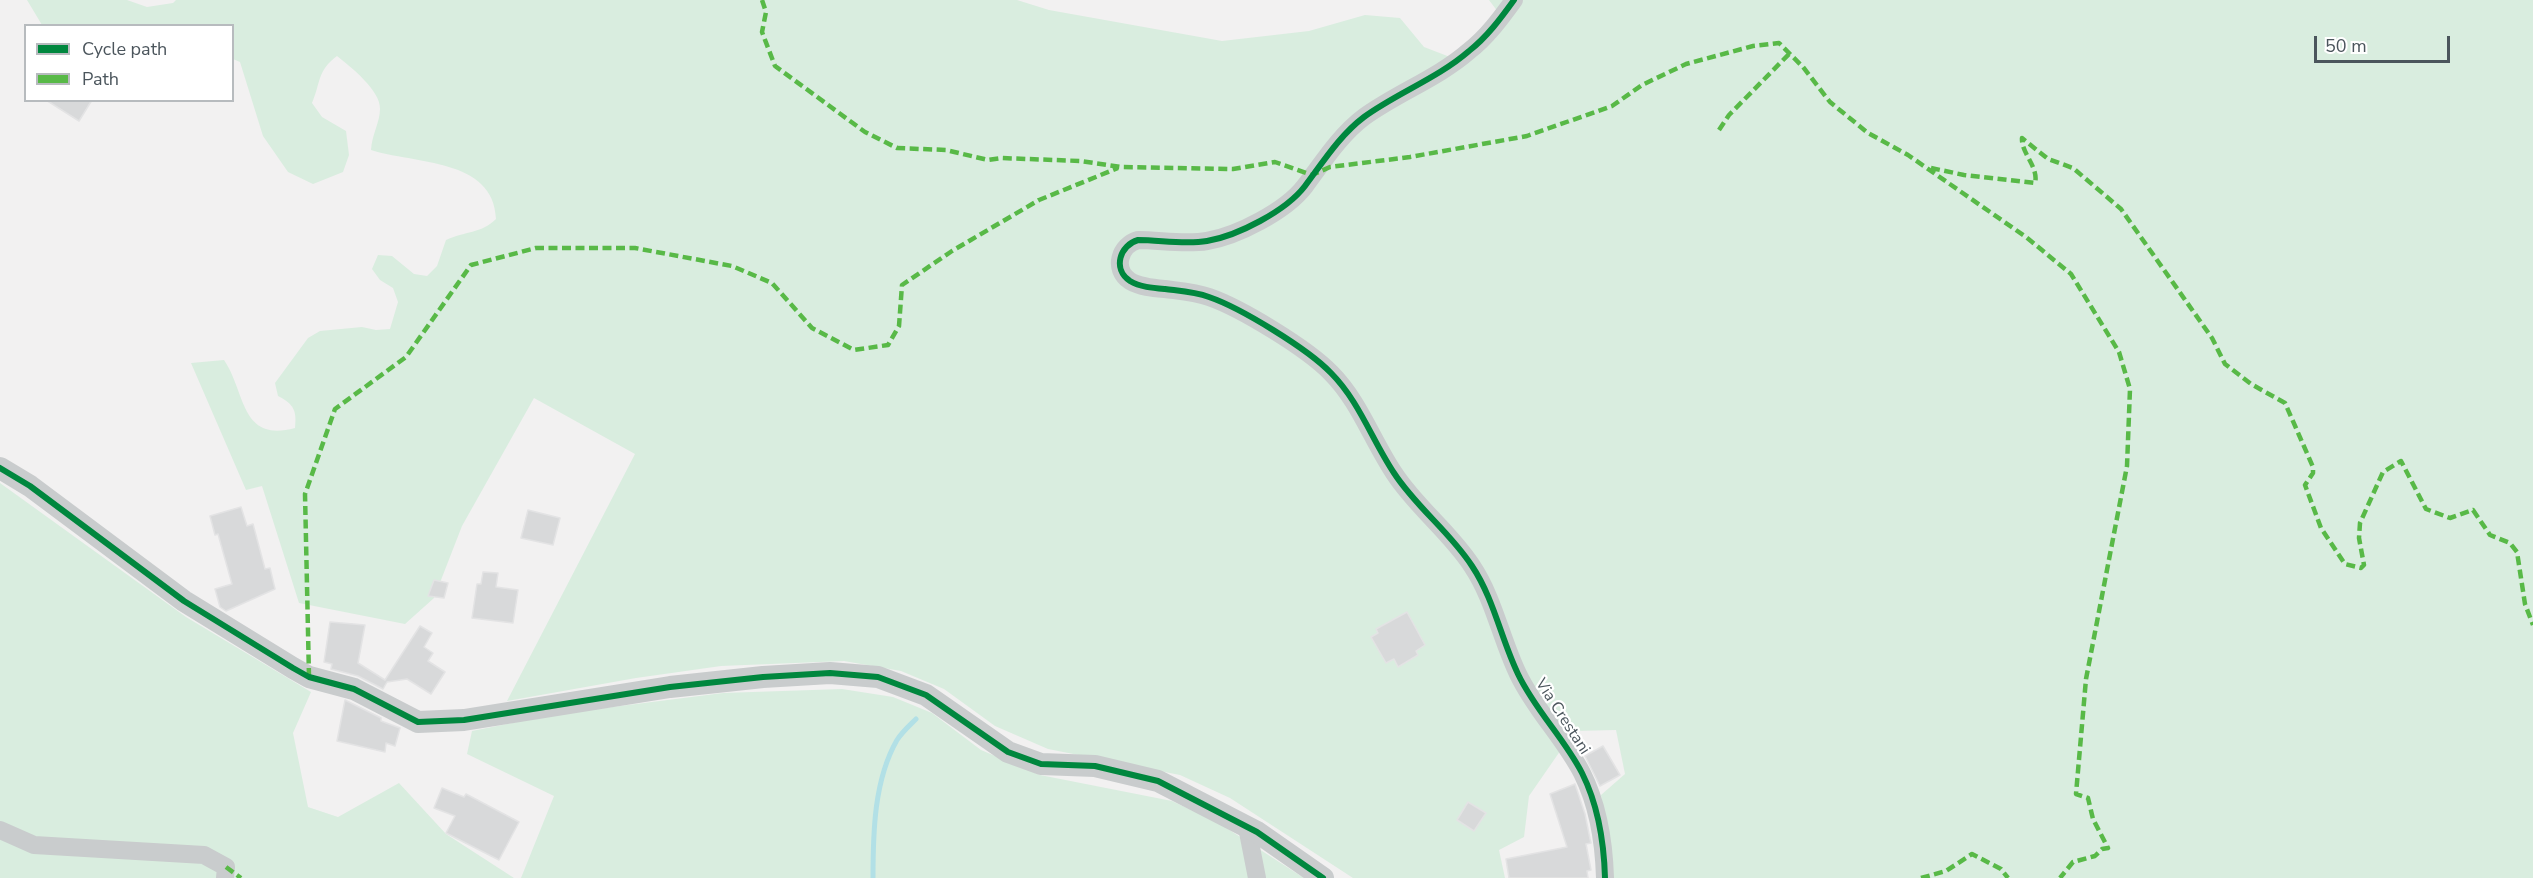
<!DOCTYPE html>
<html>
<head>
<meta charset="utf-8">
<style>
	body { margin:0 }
	#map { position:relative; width:2533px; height:878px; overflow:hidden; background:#f2f1f1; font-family:"Nunito Sans",sans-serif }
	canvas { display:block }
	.legend { position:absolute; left:24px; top:24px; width:210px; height:78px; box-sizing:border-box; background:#fff; border:2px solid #b7bbbe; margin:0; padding:8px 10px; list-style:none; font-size:18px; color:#4b555c }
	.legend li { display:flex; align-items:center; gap:12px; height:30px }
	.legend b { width:30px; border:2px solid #b7bbbe }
	.scale { position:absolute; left:2314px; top:36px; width:136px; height:27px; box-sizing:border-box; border:3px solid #4b555c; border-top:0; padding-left:8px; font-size:18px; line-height:21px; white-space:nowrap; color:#4b555c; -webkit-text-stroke:4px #fff; paint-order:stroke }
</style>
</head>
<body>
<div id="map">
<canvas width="2533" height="878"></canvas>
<ul class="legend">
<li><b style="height:8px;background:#00873e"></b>Cycle path</li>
<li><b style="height:8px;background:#58b947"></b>Path</li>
</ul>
<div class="scale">50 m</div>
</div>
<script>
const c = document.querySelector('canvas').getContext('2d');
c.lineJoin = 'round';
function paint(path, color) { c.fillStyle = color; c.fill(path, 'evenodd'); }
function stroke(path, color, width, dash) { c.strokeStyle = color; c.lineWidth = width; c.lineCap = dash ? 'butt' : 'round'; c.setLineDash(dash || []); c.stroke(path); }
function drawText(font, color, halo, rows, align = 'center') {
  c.font = font + ' "Nunito Sans",sans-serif'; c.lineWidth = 4.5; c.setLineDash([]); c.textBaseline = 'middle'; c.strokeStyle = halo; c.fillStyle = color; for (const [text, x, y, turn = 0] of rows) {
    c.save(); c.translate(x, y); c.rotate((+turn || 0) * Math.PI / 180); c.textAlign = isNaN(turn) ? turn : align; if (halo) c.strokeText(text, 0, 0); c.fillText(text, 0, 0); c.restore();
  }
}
paint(new Path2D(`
	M27,0h100l20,7 26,-4 3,-3h841l32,10 173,31 87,-10 56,-16 35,3 24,29 26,10 45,-18 3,-27 -9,-12h1044v878h-920l-12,-83 24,-21 -9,-44 -42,1 -45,65 -5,41 -25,13 6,28h-152l-123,-80 -50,-23 -132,-26 -53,-23 -51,-37 -43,-18 -57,-10 -123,5 -85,12 -129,23 128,-247 -101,-56 -72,128 -28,72 -29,26 -106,-21 -37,-117 -16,4 -55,-127 33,-3c22,32 16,83 71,68 2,-17 -1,-24 -17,-32l-3,-13 33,-45 12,-7 42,-4 14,3 14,-1 8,-27 -5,-14 -13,-8 -8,-11 6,-14 14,1 22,18 13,2 10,-10 9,-26c19,-9 35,-6 50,-21 -2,-61 -82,-55 -125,-69 1,-16 9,-28 9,-41 1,-18 -29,-42 -43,-53 -20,15 -16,26 -25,47l10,14 24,14 3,24 -6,17 -30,12 -25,-12 -25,-36 -23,-74 -7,-3 -1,-33 -190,-1z
	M0,483l186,134 125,75 -18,41 15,74 30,10 61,-34 47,51 68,44h-514z
	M842,689l51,8 39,16 49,37 59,25 132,26 45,21 87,56h-783l33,-82 -87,-42 5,-23 85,-17 166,-21z`), '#d9eddf');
stroke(new Path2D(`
	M873,878c0,-45 1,-98 24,-138 5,-8 13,-15 19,-21`), '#b2e0e6', 5);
const building = new Path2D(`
	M46,100h46l-13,21z
	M241,507l6,19 6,-2 12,45 5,-1 5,21 -49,22 -6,-4 -5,-18 17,-5 -14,-50 -3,1 -5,-19z
	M528,510l32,8 -7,27 -32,-7z
	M483,572l15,1 -2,14 22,3 -5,33 -41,-5 5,-34h4z
	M434,580l14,3 -4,15 -16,-2z
	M1407,612l18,33 -9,6 2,4 -20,12 -4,-8 -8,4 -15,-26 7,-4 -2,-4z
	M330,622l35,3 -7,38 27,17 35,-54 12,7 -8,14 9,6 -5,8 17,11 -14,22 -24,-15 -20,3 -4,7 -25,-13 -27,-7 1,-5 -8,-2z
	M345,700l36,18v3l19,7 -5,18 -9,-3 -1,9 -48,-11z
	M1603,746l17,29 -20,11 -15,-30z
	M1575,784l10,30 5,25 1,4 -5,1 5,26 -4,1 1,7h-79l-3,-19 61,-12 -17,-53z
	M442,788l22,9 2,-3 53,28 -20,38 -53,-27 9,-17 -21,-8z
	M1468,802l18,11 -12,18 -17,-11z`);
paint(building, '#d8d9da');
stroke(building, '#e3e3e4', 1.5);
stroke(new Path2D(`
	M1514,0c-13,18 -27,37 -45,51 -31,27 -72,42 -105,66 -24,18 -41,45 -59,69 -19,25 -68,50 -98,55 -22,4 -47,-1 -69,-1 -18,5 -26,29 -8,41 10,6 23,7 35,8 15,2 30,3 44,8 32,11 99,52 122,76 28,28 41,67 63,100 22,34 56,59 78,93 22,33 29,73 46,108 17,36 46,64 64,99 16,32 22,69 23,105
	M1247,827l10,51
	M0,830l34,15 170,10 22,12 -1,11`), '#c9cccd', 18);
stroke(new Path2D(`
	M0,468l30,18 154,115 109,67 16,9 45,12 64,33 46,-2 206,-33 93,-10 67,-4 48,4 48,18 82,57 33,12 54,2 63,15 99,51 66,46`), '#c9cccd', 22);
stroke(new Path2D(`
	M762,0l4,12 -4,20 13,34 90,66 32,16 49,2 42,10 14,-2 78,3 41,6 112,2 42,-7 37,13 18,-8 80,-10 117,-21 85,-30 30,-21 44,-21 67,-18 26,-3 24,24 27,35 38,31 40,22 118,82 45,37 48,78 11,37 -3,77 -41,213 -10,115 12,4 5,21 15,29 -6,1 -7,7 -22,6 -13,16
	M1719,130l10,-15 61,-62
	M1931,168l33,7 71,8c4,-16 -14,-30 -13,-45l26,21 25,9 48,41 91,129 13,26 26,20 34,19 28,64v6l-8,12 16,43 24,36 16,4 3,-3 -5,-27 1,-15 23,-51 18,-11 25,48 24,9 23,-8 17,25 20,8 7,9 8,52 8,21
	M309,677l-4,-183 30,-85 71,-52 65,-92 65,-17h99l97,18 40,17 40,45 42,22 34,-5 11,-19 3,-41 50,-34 87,-51 79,-32
	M226,867l15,11
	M1921,878l25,-7 26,-17 29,15 7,9`), '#58b947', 4.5, [9, 4.5]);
stroke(new Path2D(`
	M1514,0c-13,18 -27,37 -45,51 -31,27 -72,42 -105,66 -24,18 -41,45 -59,69 -19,25 -68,50 -98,55 -22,4 -47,-1 -69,-1 -18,5 -26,29 -8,41 10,6 23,7 35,8 15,2 30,3 44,8 32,11 99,52 122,76 28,28 41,67 63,100 22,34 56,59 78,93 22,33 29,73 46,108 17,36 46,64 64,99 16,32 22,69 23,105
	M0,468l30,18 154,115 109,67 16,9 45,12 64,33 46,-2 206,-33 93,-10 67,-4 48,4 48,18 82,57 33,12 54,2 63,15 99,51 66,46`), '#00873e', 6);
drawText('16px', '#4b555c', '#fff', [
	["Via Crestani",1562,717,57]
]);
</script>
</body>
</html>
